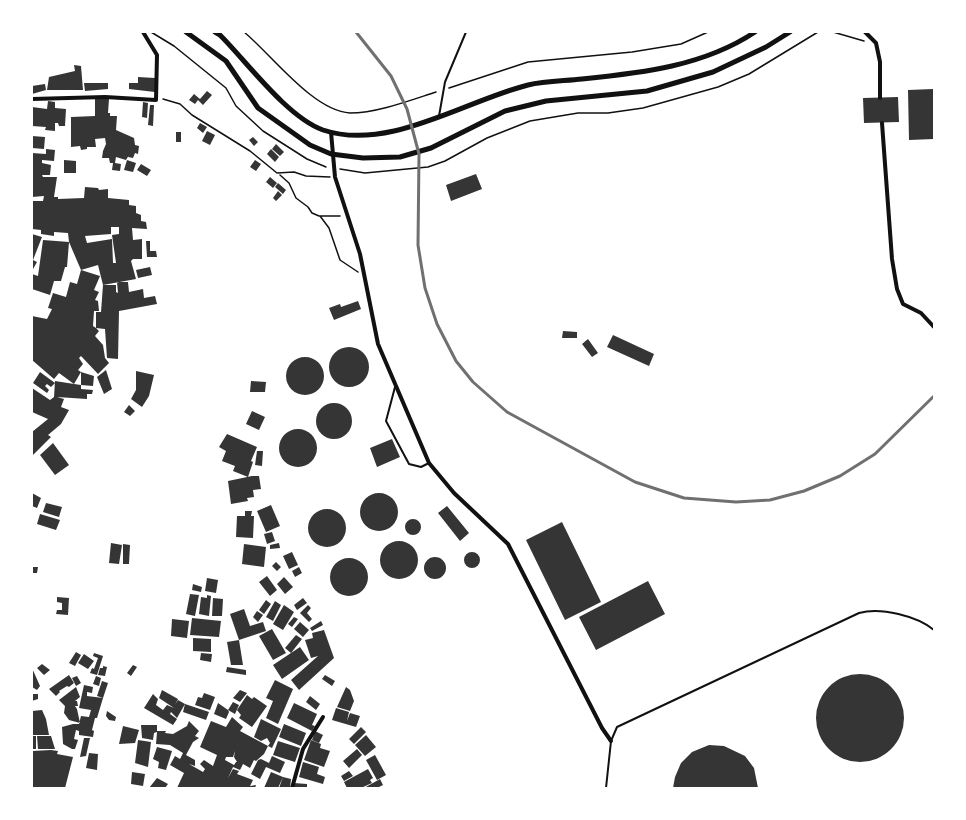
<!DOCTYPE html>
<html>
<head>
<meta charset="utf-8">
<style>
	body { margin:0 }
	#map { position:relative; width:966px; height:820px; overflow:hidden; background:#fff; font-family:"Roboto Serif",serif }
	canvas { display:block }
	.frame { position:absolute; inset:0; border:33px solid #fff; pointer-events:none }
</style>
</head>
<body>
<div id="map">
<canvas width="966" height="820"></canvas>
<div class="frame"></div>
</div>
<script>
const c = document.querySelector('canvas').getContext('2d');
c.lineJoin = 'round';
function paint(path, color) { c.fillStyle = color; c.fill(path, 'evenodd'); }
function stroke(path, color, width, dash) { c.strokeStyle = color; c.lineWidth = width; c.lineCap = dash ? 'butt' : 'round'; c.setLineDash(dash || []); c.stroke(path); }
paint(new Path2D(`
	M74,65l7,1 2,24h-36l2,-13 26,-6z
	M138,77l17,1v14l-26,-3v-6h9z
	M84,83h24v6l-23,2z
	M45,84l1,6 -14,4v-8z
	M933,89l1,50 -25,1 -1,-50z
	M207,91l5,4 -9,10 -5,-5 -3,4 -6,-4 5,-6 6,5z
	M898,97l1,25 -35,1 -1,-25z
	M95,98l14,1 -1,14h2v3h7l-1,14 18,8 1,7 4,1 -1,8 -3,-1 -2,5 -5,-1 1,-2 -3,5 -10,-3 -1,6 6,1 -1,7 -8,-1 1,-7h-3l-1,-5h-7l1,-7 3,-7 -1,-6 -10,1 1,8h-9v2l-6,1 -1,-4 -9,1v-30l24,-1z
	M48,101l7,1v6l11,1 -1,17h-6l-1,-3h-3v8l-10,-1 1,-3 -14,-1v-19l15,2z
	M143,102l5,1 -1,15 -5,-1z
	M150,105h4l-1,21 -5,-1z
	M200,123l7,4 -4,6 -6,-5z
	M207,131l8,4 -5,10 -8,-4z
	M176,132h5v10h-5z
	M32,136l13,1 -1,12 -12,-1z
	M253,137l5,5 -4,4 -5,-6z
	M276,144l8,8 -4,4 -8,-7z
	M46,149l9,1 -1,11 -12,-1v3l9,2 -1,10h-8l1,2h14l-3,20h4v2l26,-1 1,-11 13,1 1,2 9,-1v9l21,2v5l7,1v7l5,2v6l5,1 1,7 -15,-1 1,12 9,-1v20h-9l-2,2 5,18 -33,6 -5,-20 -17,5 -12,-28 -2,25h-2l-4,14h-7l-4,14 -18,-6v-15l6,2 5,-36 26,2 -1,-9 -14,-1v4l-13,-2v-4l-9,-1v-28h11l1,-5 -12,1v-44l14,1zM111,227h8v7l-7,1 4,28h-3l-1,-24 -25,4 -2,-7 26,-2z
	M271,149l8,8 -4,5 -8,-8z
	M64,160l12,1v12h-12z
	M127,160l9,3 -3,9 -9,-2z
	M255,160l6,4 -5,7 -6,-4z
	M141,164l10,6 -4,6 -10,-6z
	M476,174l6,15 -31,12 -5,-16z
	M270,177l7,6 -4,5 -7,-6z
	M278,183l8,7 -3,4 -8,-7z
	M278,191l4,4 -6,6 -3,-3z
	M32,234l10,3 -9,23 4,2 -5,9z
	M146,241h4v10h6l1,6h-10z
	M150,267l2,8 -14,3 -2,-8z
	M81,270l19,6 -6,14 5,2 -4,8 3,1 1,10h-5l-1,15 3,2v-16h5l2,-27h13v7l2,1 -1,-11h11l1,10 14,-3 1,9 11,-2 2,8 -38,7 -1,48 -11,-1 -2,-29 -9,-1 3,3 -4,5 8,9 2,13 4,5 -11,11 -17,-18 -2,2 4,6 -5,6 3,2 -7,12 7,1v-13l13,4 -1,10 -12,-1v4l12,1 -1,4h-5v5l-30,-2 7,2 -3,8 8,3 -8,14 -13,11 3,2 -19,19v-24l16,-13 -16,-7v-24l18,12 4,-3 1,-16 19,3 -15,-11 -5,6 -22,-19v-44l15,3 5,-10 -4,-1 5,-15 13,4 4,-15 7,2z
	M358,301l3,8 -27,11 -5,-12 11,-4 1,3z
	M563,331l14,1v6h-15z
	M613,335l41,19 -5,12 -42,-19z
	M588,339l10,14 -6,4 -10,-13z
	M329 367a20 20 0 1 1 40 0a20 20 0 1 1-40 0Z
	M286 376a19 19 0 1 1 38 0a19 19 0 1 1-38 0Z
	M106,370l6,19 -8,5 -7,-17z
	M136,371l18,4 -5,21 -7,11 -11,-8 5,-9z
	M40,372l15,11 -4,4 -4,-3 -2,2 4,4 -2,3 -14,-10z
	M251,381l15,1 -1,10h-15z
	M316 421a18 18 0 1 1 36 0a18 18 0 1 1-36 0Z
	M129,405l6,6 -5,5 -6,-4z
	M252,411l13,6 -6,13 -13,-6z
	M279 448a19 19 0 1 1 38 0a19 19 0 1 1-38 0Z
	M227,434l30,13 -6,14 2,1 -5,15 -15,-6 2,-5 -13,-5 4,-10 -7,-4z
	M392,439l8,18 -23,10 -7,-19z
	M53,443l16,22 -14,10 -15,-20z
	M257,451h6l-1,15 -7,-1z
	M252,476h7l2,13 -8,1 1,7 -7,1 1,3 -17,3 -3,-23z
	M32,493l9,5 -4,10 -5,-2z
	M360 512a19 19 0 1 1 38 0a19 19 0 1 1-38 0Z
	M46,503l16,4 -3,10 -16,-5z
	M271,505l9,21 -14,6 -9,-21z
	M447,506l22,27 -9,8 -22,-28z
	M308 528a19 19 0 1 1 38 0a19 19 0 1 1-38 0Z
	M245,511h7l-1,5h3l-1,22 -17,-1 1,-21h8z
	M40,514l20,6 -4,10 -19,-6z
	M405 527a8 8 0 1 1 16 0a8 8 0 1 1-16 0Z
	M562,522l39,80 -36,18 -39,-80z
	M272,532l3,9 -8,3 -3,-10z
	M380 560a19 19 0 1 1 38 0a19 19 0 1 1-38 0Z
	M111,543l11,2 -3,19 -10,-1z
	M279,543l1,5 -10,1v-4z
	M123,544l7,1 -1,19h-6z
	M244,544l22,3 -2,20 -22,-3z
	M292,552l6,13 -9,4 -6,-13z
	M464 560a8 8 0 1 1 16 0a8 8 0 1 1-16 0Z
	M424 568a11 11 0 1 1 22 0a11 11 0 1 1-22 0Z
	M330 577a19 19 0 1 1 38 0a19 19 0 1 1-38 0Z
	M276,562l5,5 -4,4 -5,-5z
	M32,567h6l-1,6h-5z
	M299,567l3,6 -7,4 -3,-6z
	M267,576l10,14 -7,6 -11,-14z
	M284,577l9,10 -8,7 -8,-10z
	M207,578l11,2 -2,13 -11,-2z
	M648,581l17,33 -69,36 -17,-33z
	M193,584l9,3 -1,5 -9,-2z
	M190,594l9,1 -4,21 -9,-2z
	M207,595l4,1 -2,20 -10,-2 2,-17 6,1z
	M57,597l12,1 -1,17 -12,-1 1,-4h5v-7l-5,-1z
	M213,598l10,1 -1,17h-10z
	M303,598l4,5 -10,7 -3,-5z
	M266,600l5,4 -7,10 -5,-4z
	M275,601l6,4 -8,16 -7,-4z
	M284,605l10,7 -11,18 -10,-6z
	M308,605l3,3 -4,5 5,6 -3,3 -9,-9z
	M244,609l6,17 13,-4 3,9 -27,9 -9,-26z
	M257,611l6,4 -5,7 -5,-5z
	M294,617l4,2 -6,8 -4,-3z
	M192,618l29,3 -2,16 -29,-2z
	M172,619l17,2 -2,17 -16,-2z
	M321,621l2,4 -11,6 -2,-3z
	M300,622l9,8 -6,7 -9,-8z
	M272,629l14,24 -13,7 -14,-24z
	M324,630l10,28 -35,32 -8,-10 27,-24 -7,2 -6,-18 8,-2 -1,-5z
	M296,635l6,4 -11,14 -6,-5z
	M193,638l18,1v13l-18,-1z
	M239,640l4,25h-12l-4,-23z
	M300,647l9,13 -27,19 -9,-14z
	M76,652l5,3 -6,11 -6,-3z
	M94,653l9,3 -6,19 -7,-2 2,-5 2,1 4,-11 -5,-2z
	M201,653l11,1 -1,8 -11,-2z
	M84,654l10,7 -6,8 -10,-6z
	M42,664l8,6 -6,5 -7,-7z
	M133,665l4,2 -6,9 -4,-3z
	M103,666l4,1 -2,9 -7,-1 2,-7h3z
	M227,667l19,3v5l-20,-3z
	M32,668l8,18 -3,4 -5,-3z
	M816 718a44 44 0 1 1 88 0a44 44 0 1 1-88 0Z
	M69,675l5,8 -5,4 -2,-1 -8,5 1,1 -4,4 -7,-7z
	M325,675l10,6 -3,5 -10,-7z
	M77,676l4,7 -5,3 -4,-8z
	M96,676l5,2 -2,8 -6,-2z
	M275,680l18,9 -15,35 -12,-6 7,-17 -7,-3z
	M102,681l6,2 -5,15 -6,-2z
	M84,685l9,2 -1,6 -5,-1v4l16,2 -6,20h-2l-3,12 2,1 -1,6 -14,-2v-4l-3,-1 -2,9 4,1 -3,9h-3l-9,-5 -1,-17 11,-3h6l2,-8 8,1 2,-7 -12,-2z
	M76,687l4,10 -5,4h2l1,5h-3l2,3 3,14 -11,-3 -5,-7 1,-7 -6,-6z
	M346,687l4,3 4,11 -4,10 -13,-4z
	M162,690l16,9 -3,6 3,-5 7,4 -8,14 -6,-6 -1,2 7,5 -4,6 -29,-17 9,-14 5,5 -2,6 7,5 4,-5 7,3 -15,-10z
	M240,690l7,3 -7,9 -7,-4z
	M204,693l11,4 -5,13 -15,-5 3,-8 4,1z
	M32,694h6v5l-6,2z
	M247,695l5,4 2,-2 13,9 -15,21 -13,-9 2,-3 -4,-5z
	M310,696l10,8 -4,6 -10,-8z
	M233,702l6,3 -4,9 -7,-4 1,2 -3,7 -12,-5 4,-11 10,7z
	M294,703l23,11 -5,11 3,1 -3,5 -25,-13z
	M185,704l24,8 -3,8 -23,-8z
	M336,708l13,4 -2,9 3,-8 10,3 -4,11 -24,-7z
	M42,710l4,9 3,16h-17v-24z
	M107,711l9,6 -1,4 -6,-1 -3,-4z
	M232,717l11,10 -3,4 28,15 -4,8 -8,7 -2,-1 -4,8 -7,-4 -3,6 -7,-3 -5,11 5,-9 6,2 -2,3 16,6 -3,6 6,-1 -1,3h-78l7,-15 -14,-8 5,-9 5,3 3,-6 -13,-8 -14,-1 1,-12 -3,1 -1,7 -11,-2 -1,-13h16v7v-1h9l-1,2 8,1 14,-8 2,-5 10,10 -4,5 4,2 -6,4 -7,13 9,5v6l-6,-2 14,8 2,-3 -5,-5 4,-4 9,6 4,-11 -17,-8 11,-26 15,6zM235,751l-1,6 3,5h-1l-2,3 -9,-5 1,-3h7z
	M261,719l20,10 -9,19 -4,-2 2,-3 -3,-5 -6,3 -7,-4z
	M284,724l22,9 -5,13 -22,-9z
	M123,726l16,4 -4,13 -16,1z
	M361,727l5,5 -12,12 -5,-5z
	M315,731l8,4 -4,8 -7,-3z
	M366,735l10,12 -11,9 -10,-11z
	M32,736h4v13h-4z
	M37,736h14l4,13h-17z
	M84,738h6l-4,18 -6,1z
	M138,740l13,2 -3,25 -13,-4z
	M311,740l10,4 -1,4 10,3 -6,16 -20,-7z
	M278,741l22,7 -5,14 -22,-7z
	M709,745l15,1 21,10 9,12 4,20h-85l2,-11 6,-14 11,-11z
	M157,747l15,4 -6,19 -8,-2 1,-6 -6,-3z
	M357,749l5,6 -13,13 -6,-7z
	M51,750l7,1 -1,3 16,3 -8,31h-33v-37z
	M89,753l9,1 -1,16 -11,-2z
	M375,755l11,20 -9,5 -11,-20z
	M272,756l13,6 -5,11 -14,-6 -6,12 -9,-5 7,-14 3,-1 8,4z
	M303,762l16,5 -2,7 8,3 -2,7 -24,-7z
	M368,769l5,9 -3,2 2,3 -11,5h-14l-3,-6z
	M349,771l4,5 -9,5 -3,-5z
	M132,772l13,2 -2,12 -12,-2z
	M271,772l12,5 -5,11h-14z
	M283,777l8,2 -1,9h-11z
	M157,778l11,6 -3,4h-16z
	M380,779l3,6 -6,3h-13z
	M294,783l13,1v4h-13z`), '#353535');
stroke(new Path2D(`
	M151,32l23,14 52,42 10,18 27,25 44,28 19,8
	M244,32c27,22 69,79 106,81 27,0 61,-13 86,-21
	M833,32l31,9
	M449,88l79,-26 104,-10 49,-8 27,-12
	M163,99l17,5 12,11 58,36 27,22 17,-1 12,4 24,1
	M340,169l25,4 63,-6 17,-6 42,-23 43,-17 48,-8h30l35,-5 75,-21 31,-13 69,-42
	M280,175l9,8 7,15 12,9 4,6 7,3h21
	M320,216l9,12 11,32 18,12`), '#111', 1.5);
stroke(new Path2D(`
	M439,116l6,-34 21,-50
	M395,387l-9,34 23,43 12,3 8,-4
	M606,788l5,-47 6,-14 242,-114c22,-6 58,3 75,17`), '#111', 2);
stroke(new Path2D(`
	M865,32l11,11 4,19v36
	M32,99l73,-2 51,3 1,-45 -14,-23
	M882,123l10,136 5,30 6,15 18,9 13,14
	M331,132l4,45 25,77 18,90 51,119 25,30 54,51 94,184 9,13
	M292,788l11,-39 20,-32`), '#111', 4);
stroke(new Path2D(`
	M186,32l40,29 32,47 38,27 14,10 21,9 32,4 37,-1 31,-9 74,-37 41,-10 101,-10 66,-19 53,-25 24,-15
	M215,32l5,3c27,27 67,82 103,95 66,22 141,-29 205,-45 17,-4 36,-4 54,-6 60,-6 122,-13 173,-47`), '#111', 5);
stroke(new Path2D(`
	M356,32l35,44 16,33 12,45 -1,91 7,43 12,36 19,37 17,21 34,30 128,70 49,16 52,4 34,-2 34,-9 36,-15 35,-22 59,-58`), '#707070', 3);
</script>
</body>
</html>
